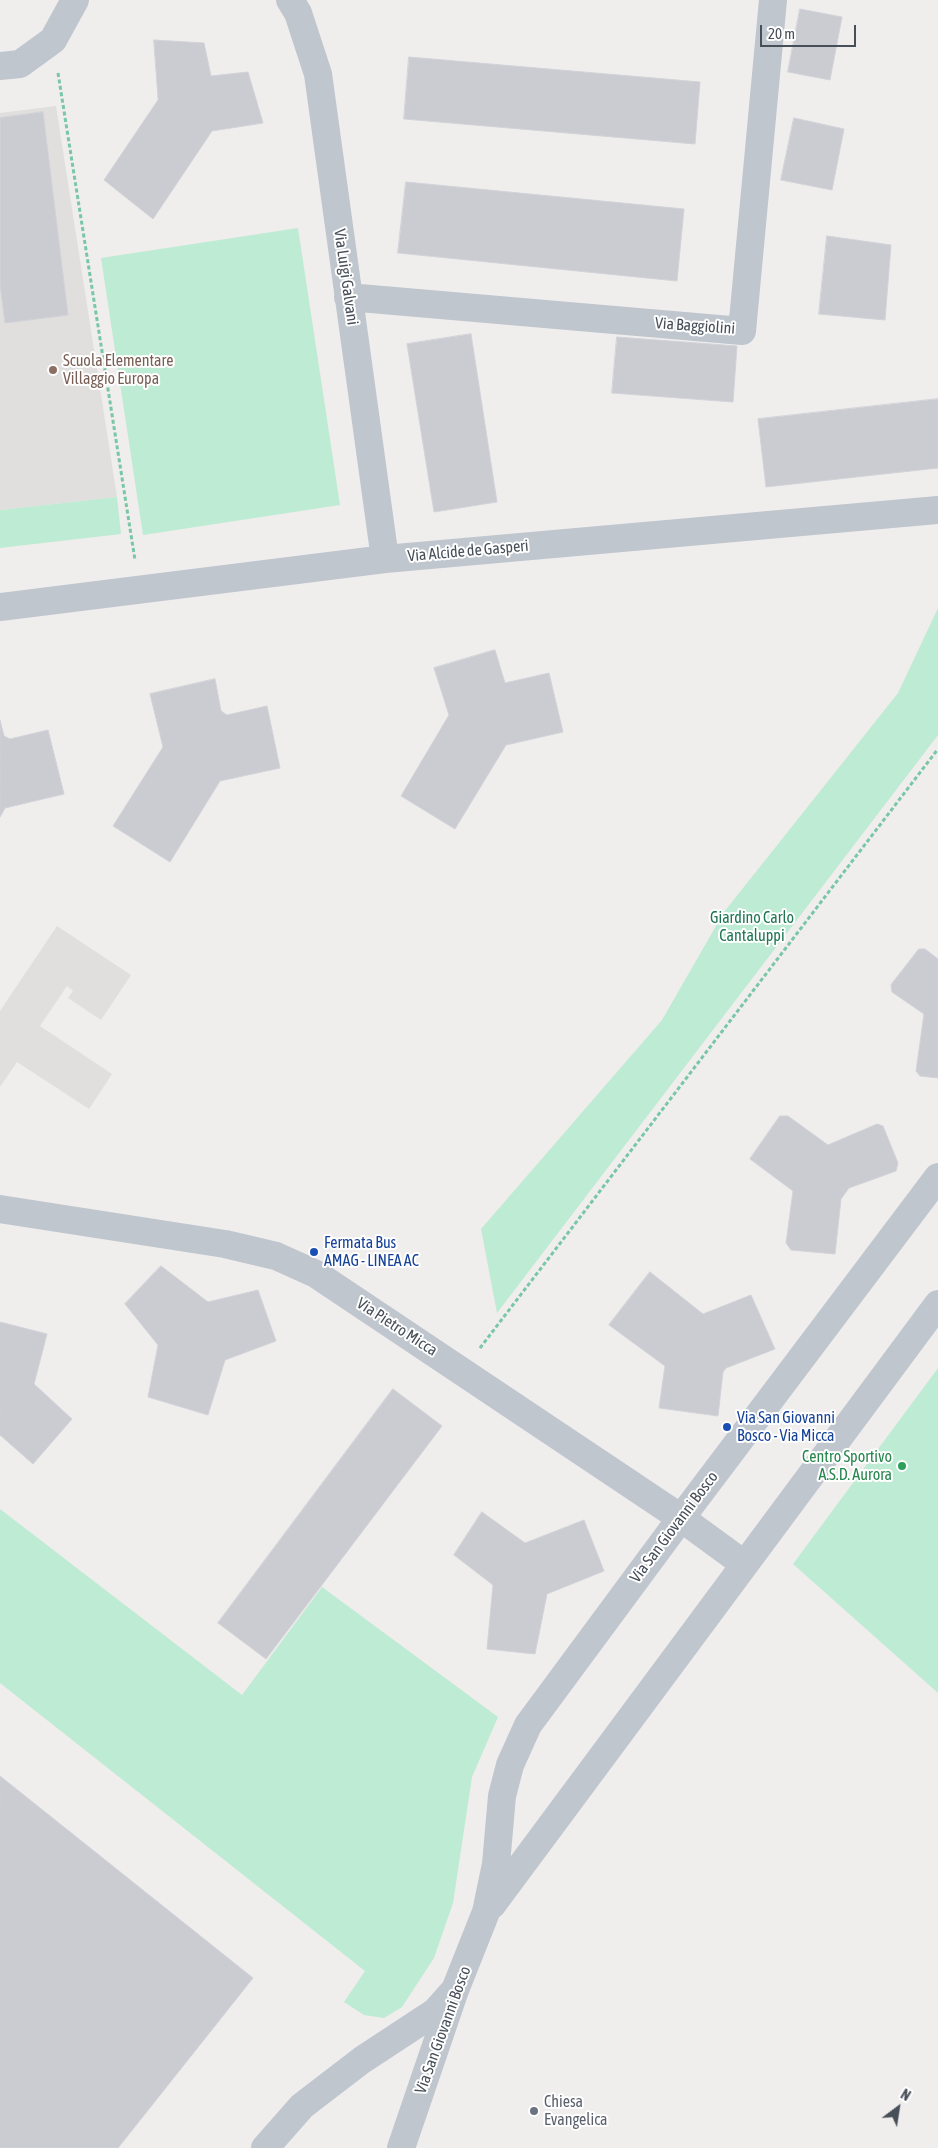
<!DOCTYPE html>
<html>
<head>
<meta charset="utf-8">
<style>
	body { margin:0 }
	#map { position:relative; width:938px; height:2148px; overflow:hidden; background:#f0eded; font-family:"Asap Condensed",sans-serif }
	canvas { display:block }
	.north { position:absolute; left:873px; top:2083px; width:50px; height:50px; -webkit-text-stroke:4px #fff; paint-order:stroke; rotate:31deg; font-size:14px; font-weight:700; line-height:20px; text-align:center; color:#474f59 }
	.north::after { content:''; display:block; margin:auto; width:18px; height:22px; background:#474f59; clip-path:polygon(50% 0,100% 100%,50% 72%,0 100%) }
	.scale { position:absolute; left:760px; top:25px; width:96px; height:22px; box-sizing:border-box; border:2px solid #474f59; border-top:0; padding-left:6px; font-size:15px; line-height:18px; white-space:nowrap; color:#474f59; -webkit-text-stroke:4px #fff; paint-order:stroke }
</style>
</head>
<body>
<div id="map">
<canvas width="938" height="2148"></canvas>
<div class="north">N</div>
<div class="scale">20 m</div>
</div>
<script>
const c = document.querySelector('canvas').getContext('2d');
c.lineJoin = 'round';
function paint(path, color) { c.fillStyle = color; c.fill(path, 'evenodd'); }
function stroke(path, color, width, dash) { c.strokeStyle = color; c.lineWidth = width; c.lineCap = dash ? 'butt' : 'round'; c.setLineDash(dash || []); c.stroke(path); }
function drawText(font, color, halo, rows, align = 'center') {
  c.font = font + ' "Asap Condensed",sans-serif'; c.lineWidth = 4; c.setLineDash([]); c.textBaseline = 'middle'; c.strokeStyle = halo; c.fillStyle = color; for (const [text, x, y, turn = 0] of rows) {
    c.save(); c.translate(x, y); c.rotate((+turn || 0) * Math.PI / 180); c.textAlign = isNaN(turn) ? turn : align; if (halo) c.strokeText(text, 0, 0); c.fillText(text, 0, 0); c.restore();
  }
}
paint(new Path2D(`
	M56,106l61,391 -117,13v-397z
	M57,926l74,49 -30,45 -33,-22 5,-7 -6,-5 -27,40 72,48 -23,35 -72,-47 -17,25v-76z`), '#e1dede');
paint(new Path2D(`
	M298,228l42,277 -197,30 -42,-277z
	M117,497l4,37 -121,14v-38z
	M938,608v127l-441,578 -16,-84 181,-209 62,-108 174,-219z
	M938,1368v325l-145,-129z
	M0,1509l242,186 80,-108 176,130 -26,60 -19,126 -19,55 -32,49 -18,11 -20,-3 -20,-13 21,-31 -365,-288z`), '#beebd3');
const building = new Path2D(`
	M800,9l42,8 -12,63 -42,-8z
	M154,40l50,3 7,33 37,-4 15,51 -51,8 -59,88 -49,-39 54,-80z
	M409,57l291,25 -5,62 -291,-25z
	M43,112l25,203 -63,8 -5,-38v-167z
	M794,118l50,11 -12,61 -51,-10z
	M406,182l278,27 -7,72 -279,-28z
	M827,236l64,9 -6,75 -66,-6z
	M471,334l26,168 -63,10 -27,-168z
	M617,337l120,9 -4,56 -121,-9z
	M938,399v69l-172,19 -8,-68z
	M495,650l10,33 44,-10 14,59 -57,13 -51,84 -54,-33 48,-81 -15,-47z
	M215,679l6,32 6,4 40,-9 13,62 -60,13 -50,81 -57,-36 50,-79 -13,-53z
	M0,720l4,16 6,3 38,-9 16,64 -59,14 -5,9z
	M919,949h6l13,10v119l-18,-2 -4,-5 8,-57 -32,-22 -1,-7z
	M780,1116h8l40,29 49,-21 6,2 15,37 -2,8 -47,17 -8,11 -6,55 -44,-4 -5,-7 7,-52 -43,-32z
	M161,1266l47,36 50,-12 18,51 -51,19 -17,55 -60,-18 10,-52 -33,-41z
	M650,1272l53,42 48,-19 24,54 -49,19 -3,4 -5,44 -59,-8 6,-42 -56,-41z
	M0,1322l47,12 -13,50 38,35 -39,45 -33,-29z
	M393,1389l49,37 -176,233 -48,-36z
	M482,1512l43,31 59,-23 20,51 -57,23 -12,60 -48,-5 6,-64 -39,-30z
	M0,1776l253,202 -135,170h-118z`);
paint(building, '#caccd2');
stroke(building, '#d1d3d8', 1);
stroke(new Path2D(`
	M58,73l77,487
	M480,1348l458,-599`), '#78c7a7', 3, [4, 2.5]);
stroke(new Path2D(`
	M290,0l8,13 20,61 67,485
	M0,66l20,-2 33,-24 22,-40
	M348,297l394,34 31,-331
	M0,607l385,-48 553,-49
	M0,1209l225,35 51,12 40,18 365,244 63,46
	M492,1905l446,-601
	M265,2148l37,-42 60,-46 73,-48 17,-19
	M401,2148l54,-158 31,-78 10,-48 6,-68 8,-31 18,-40 153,-207 257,-341`), '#bfc6ce', 28);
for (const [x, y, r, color] of [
	[53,370,5,"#8d6e63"],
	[314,1252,5,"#1a4fb4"],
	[727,1427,5,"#1a4fb4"],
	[902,1466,5,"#2e9e5b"],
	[534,2111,5,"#6b7280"]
]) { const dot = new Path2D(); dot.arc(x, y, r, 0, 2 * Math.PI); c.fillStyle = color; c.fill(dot); stroke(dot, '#fff', 2); }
drawText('16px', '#474f59', '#fff', [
	["Via Luigi Galvani",346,277,82],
	["Via Baggiolini",695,326,4],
	["Via Alcide de Gasperi",468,551,-5],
	["Via Pietro Micca",397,1327,33],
	["Via San Giovanni Bosco",674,1527,-53],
	["Via San Giovanni Bosco",443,2030,-70]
]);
drawText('16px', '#785e54', '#fff', [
	["Scuola Elementare",63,361],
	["Villaggio Europa",63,379]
], 'left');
drawText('16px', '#1d7551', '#fff', [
	["Giardino Carlo",752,918],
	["Cantaluppi",752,936]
]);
drawText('16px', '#164399', '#fff', [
	["Fermata Bus",324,1243],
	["AMAG - LINEA AC",324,1261],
	["Via San Giovanni",737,1418],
	["Bosco - Via Micca",737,1436]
], 'left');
drawText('16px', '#27864d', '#fff', [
	["Centro Sportivo",892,1457],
	["A.S.D. Aurora",892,1475]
], 'right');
drawText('16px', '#5b616d', '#fff', [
	["Chiesa",544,2102],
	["Evangelica",544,2120]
], 'left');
</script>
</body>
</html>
